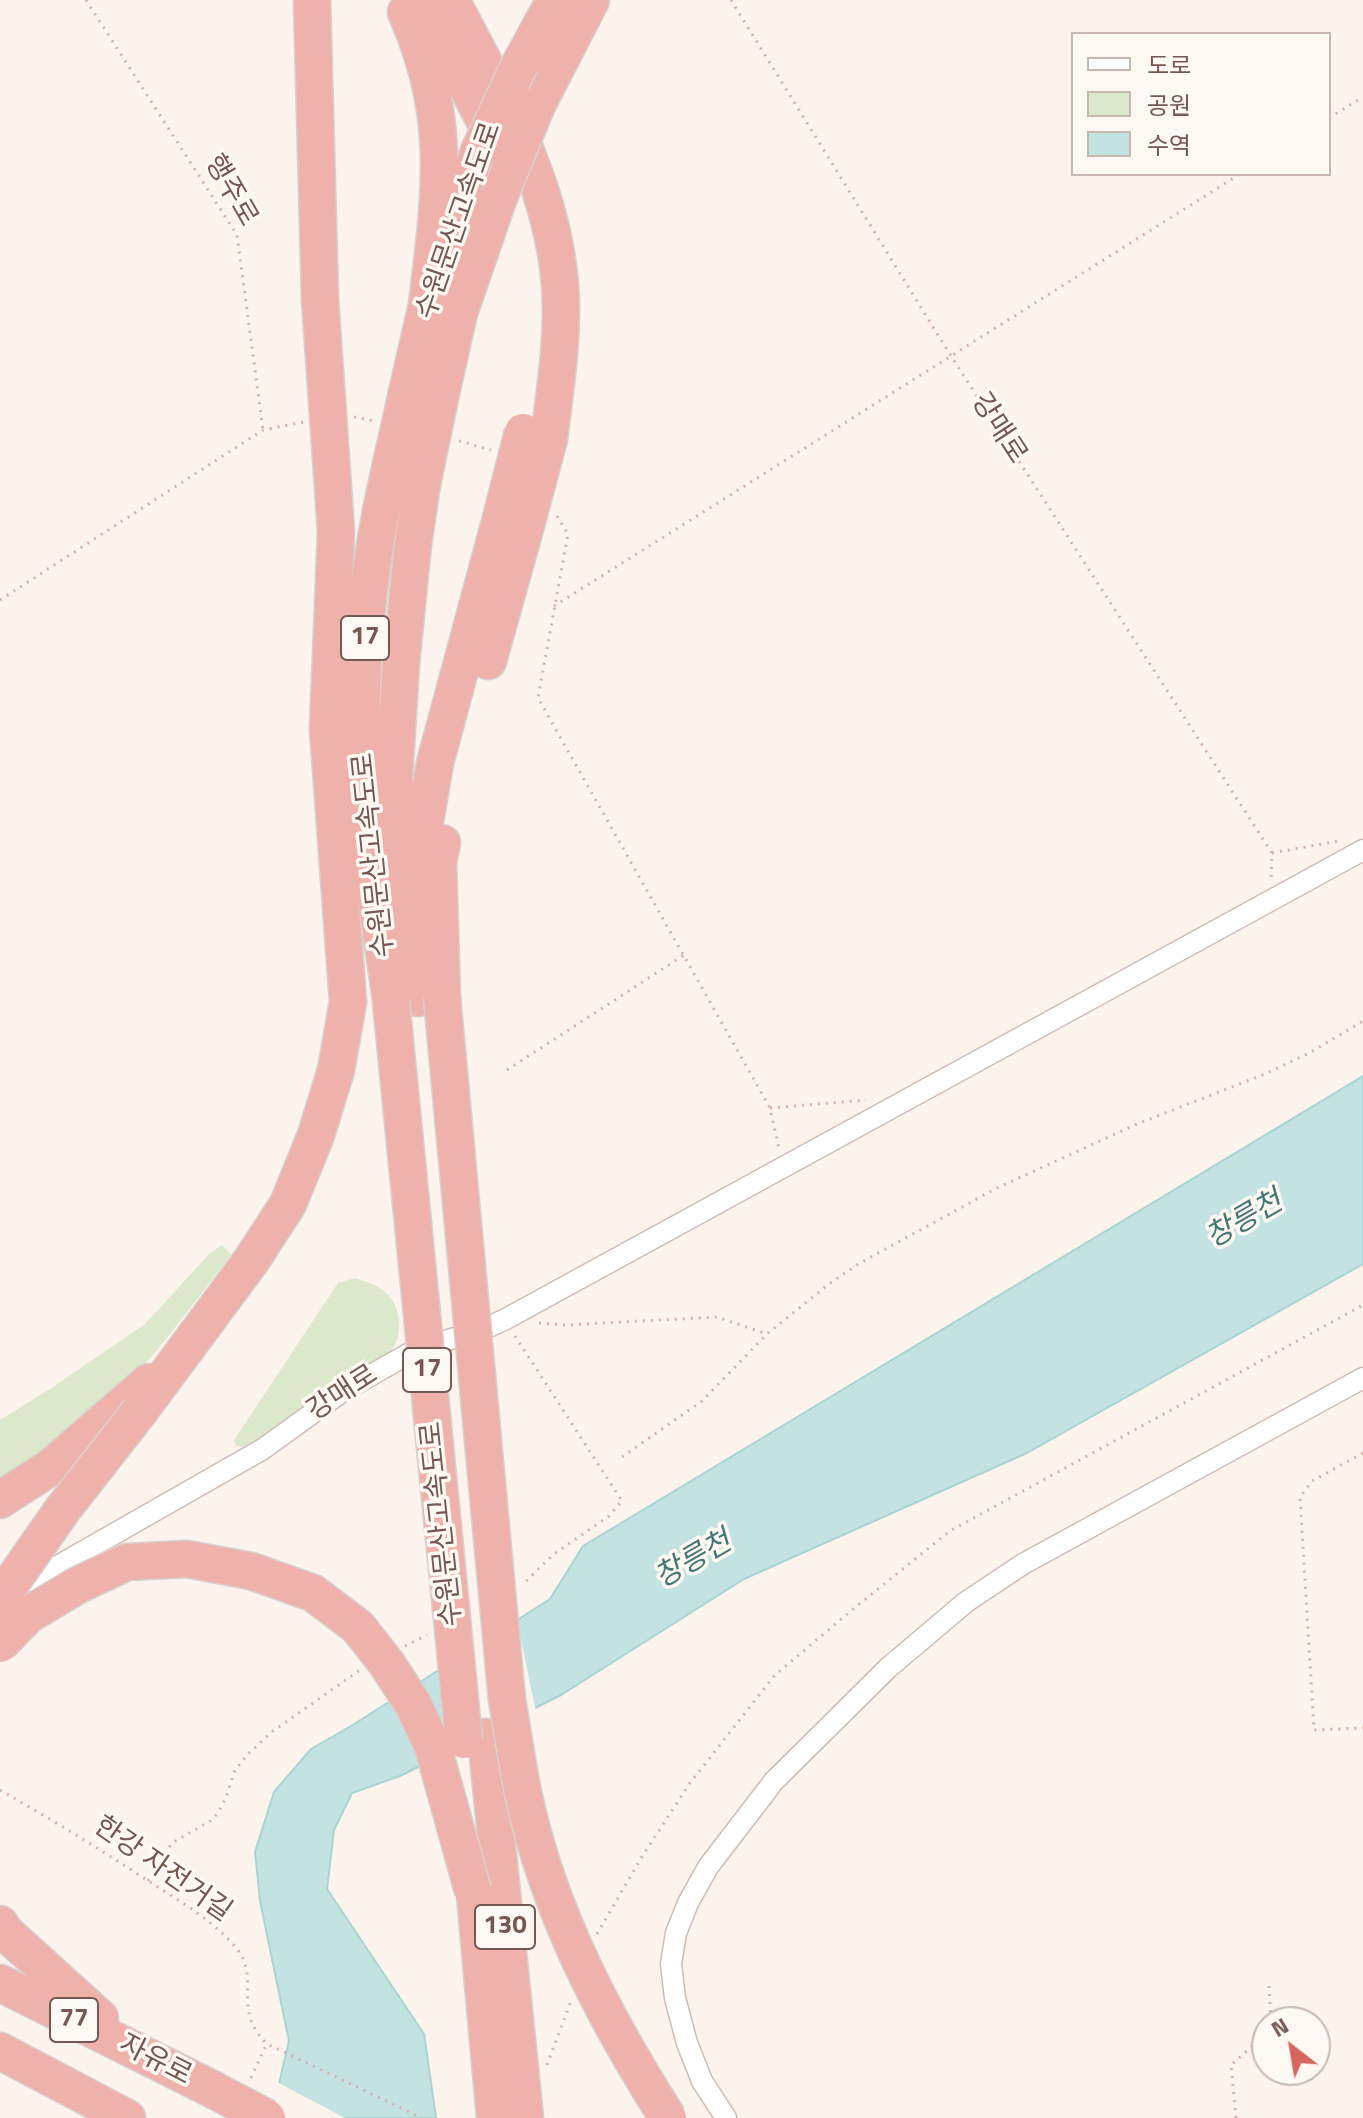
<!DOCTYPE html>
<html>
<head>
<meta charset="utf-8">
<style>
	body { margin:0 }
	#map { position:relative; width:1363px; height:2118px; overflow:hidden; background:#fbf3ec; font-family:"Titillium Web","Noto Sans KR",sans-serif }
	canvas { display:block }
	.legend { position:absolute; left:1071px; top:32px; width:260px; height:144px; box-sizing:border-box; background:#fef8f3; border:2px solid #c7b8b2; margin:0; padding:10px 14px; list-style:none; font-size:24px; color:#745851 }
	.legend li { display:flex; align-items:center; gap:16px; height:40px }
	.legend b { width:40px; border:2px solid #c7b8b2 }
	.north { position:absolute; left:1251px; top:2006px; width:80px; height:80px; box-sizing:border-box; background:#fef8f3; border:2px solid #c7b8b2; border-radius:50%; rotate:329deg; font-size:22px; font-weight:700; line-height:32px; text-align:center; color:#745851 }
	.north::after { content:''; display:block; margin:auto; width:28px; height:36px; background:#d66760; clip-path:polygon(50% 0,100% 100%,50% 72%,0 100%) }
</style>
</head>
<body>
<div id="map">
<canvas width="1363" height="2118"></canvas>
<ul class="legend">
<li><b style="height:10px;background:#fff"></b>도로</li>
<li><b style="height:22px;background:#dce8cc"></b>공원</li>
<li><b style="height:22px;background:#c2e3e2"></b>수역</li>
</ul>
<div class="north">N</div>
</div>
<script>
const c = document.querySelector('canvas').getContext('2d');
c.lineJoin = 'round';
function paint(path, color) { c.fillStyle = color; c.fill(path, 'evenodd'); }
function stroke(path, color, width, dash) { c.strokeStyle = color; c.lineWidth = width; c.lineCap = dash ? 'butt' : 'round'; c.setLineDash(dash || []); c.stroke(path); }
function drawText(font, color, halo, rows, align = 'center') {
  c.font = font + ' "Titillium Web","Noto Sans KR",sans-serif'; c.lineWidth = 7; c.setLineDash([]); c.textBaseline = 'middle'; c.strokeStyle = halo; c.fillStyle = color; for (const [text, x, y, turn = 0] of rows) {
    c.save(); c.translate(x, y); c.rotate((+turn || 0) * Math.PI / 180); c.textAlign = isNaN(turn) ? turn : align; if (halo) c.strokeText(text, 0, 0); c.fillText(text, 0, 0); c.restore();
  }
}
paint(new Path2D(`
	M222,1245l9,10 -64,83 -48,56 -119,92v-66l53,-33 92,-63 65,-71z
	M355,1278c21,6 40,15 43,38 2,13 1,24 -7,35 -14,20 -75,46 -98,64 -17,12 -35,35 -57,31l-2,-6 104,-157z`), '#dce8cc');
const water = new Path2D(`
	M1363,1076v188l-336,189 -283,126 -183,116 -161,81 -48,17 -18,37 -7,59 97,145 12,84h-165l18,-77 -29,-140 -5,-49 19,-60 37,-43 40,-23 199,-127 33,-53z`);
paint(water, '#c2e3e2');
stroke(water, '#aad4d3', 2);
paint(new Path2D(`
	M516,1615l20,97 -109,55 23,-24 -8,-80z
	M275,2081l70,37h-78z`), '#fbf3ec');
const street = new Path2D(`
	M14,1591l249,-142 80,-58 74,-42 62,-18 25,-11 859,-470
	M726,2118l-24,-37 -15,-38 -12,-45 -4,-34 5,-31 12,-30 20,-36 66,-86 114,-113 78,-66 57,-38 340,-186`);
const highway = new Path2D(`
	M312,0l8,299
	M422,0l80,154
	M451,0c47,90 101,182 109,285 4,51 -5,104 -11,154
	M406,12c47,106 34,182 21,293
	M520,64l35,-64
	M537,105l54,-105
	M408,388l19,-83 52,-154
	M441,393l18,-80 40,-116
	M388,478c-24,105 -31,215 -23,322 5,67 17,134 26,201
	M488,661l38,-136
	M420,872l1,-27 14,-82 66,-245
	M442,997l-4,-135 4,-19
	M418,998l-24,-220 7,-114 12,-120 9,-60
	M139,1412l112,-151 37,-57 28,-69 20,-65 12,-68 -20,-273 8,-198
	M0,1500l51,-33 98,-85
	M486,1737l39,381
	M472,1861l23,257
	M0,1924l5,8 95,86
	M0,1983l210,105
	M0,2051l127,67`);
stroke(street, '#cebcb5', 23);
stroke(highway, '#d8d0ce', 39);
stroke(new Path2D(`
	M86,0l151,235 26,195
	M731,0l220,356 321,497 -1,26
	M1329,118l34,-21
	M354,417l20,4
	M459,441l32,9
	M557,516l11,18 -30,164 232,410 9,41
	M0,600l263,-170 41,-8
	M554,606l686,-432
	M1272,853l67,-12
	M507,1070l177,-115
	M770,1108l96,-8
	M539,1323l27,2 151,-8 50,17 62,-50 31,-21 135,-74 142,-65 128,-50 46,-22 52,-31
	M515,1336l107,165 -13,15 -55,38 -32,31
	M1363,1453l-51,28 -12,16 14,233 49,-2
	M622,1457l80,-56 65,-67
	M405,1646l22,-11
	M0,1790c51,29 101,60 150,92 31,20 64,39 87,67 24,30 -6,60 30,95l155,74
	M148,1881l24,-38 38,-22 8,-8 7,-13 10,-30 13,-16 25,-23 87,-61
	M597,1934l46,-79 47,-72 85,-108 83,-70 92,-74 413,-226
	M1269,1986l2,36
	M547,2065l24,-64
	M251,2078l15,-33
	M1236,2118l-5,-53 36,-32`), '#d3b3a9', 3, [2, 6]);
stroke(street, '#fff', 20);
stroke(highway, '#eeb1ab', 36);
const highwayBridge = new Path2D(`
	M479,151l41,-87
	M499,197l38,-92
	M320,299l16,232
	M388,478l20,-90
	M422,484l19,-91
	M501,518l22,-86
	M526,525l23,-86
	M442,997l65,703c6,32 10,65 17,97 25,116 81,222 144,321
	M391,1001l73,739
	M0,1599l63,-90 76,-97
	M0,1644l28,-29 50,-30 49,-23 60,-3 64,12 62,22 45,34 29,37 26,40 20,43 40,144
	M210,2088l57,30`);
stroke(highwayBridge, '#d8d0ce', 39, []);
stroke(highwayBridge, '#eeb1ab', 36);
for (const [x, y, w] of [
	[365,638,48],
	[427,1370,48],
	[505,1927,60],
	[74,2020,48]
]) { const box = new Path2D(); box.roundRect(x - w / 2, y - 22, w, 44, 6); c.fillStyle = '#fef8f3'; c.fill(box); stroke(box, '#745851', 2); }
drawText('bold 26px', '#745851', null, [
	["17",365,638],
	["17",427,1370],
	["130",505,1927],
	["77",74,2020]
]);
drawText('28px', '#745851', '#fef8f3', [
	["행주로",230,191,60],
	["수원문산고속도로",460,221,-71],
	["강매로",998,429,57],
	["수원문산고속도로",375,855,-96],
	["강매로",343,1394,-33],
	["수원문산고속도로",443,1524,-96],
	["한강 자전거길",162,1870,35],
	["자유로",155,2061,27]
]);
drawText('italic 30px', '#467777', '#fef8f3', [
	["창릉천",1245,1221,-30],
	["창릉천",694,1561,-30]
]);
</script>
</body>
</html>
